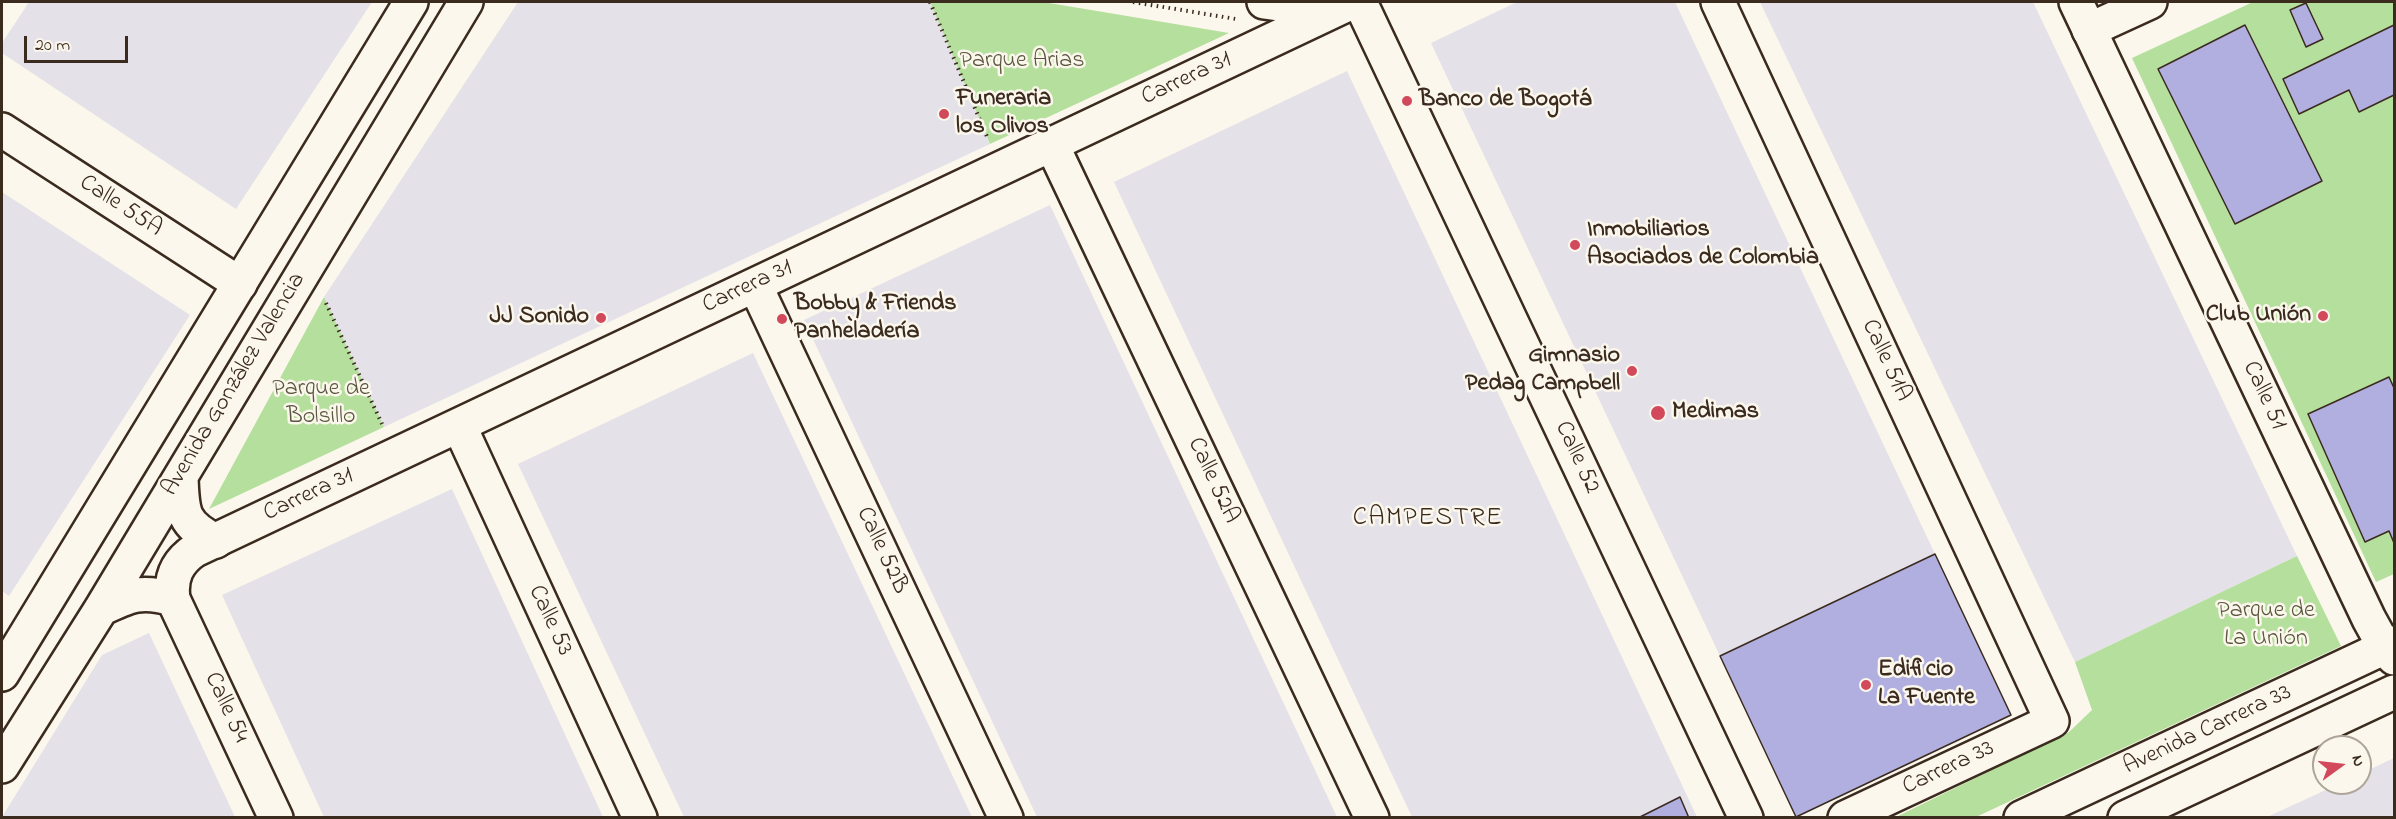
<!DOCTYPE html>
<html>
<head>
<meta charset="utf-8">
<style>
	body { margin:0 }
	#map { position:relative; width:2396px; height:819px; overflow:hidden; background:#fbf7ec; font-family:"Indie Flower",sans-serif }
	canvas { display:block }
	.frame { position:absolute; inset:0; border:3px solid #3b2a1e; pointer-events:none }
	.north { position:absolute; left:2312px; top:735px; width:60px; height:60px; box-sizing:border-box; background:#fbf7ec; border:2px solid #aea59a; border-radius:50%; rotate:75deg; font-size:16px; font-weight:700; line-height:24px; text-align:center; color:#3b2a1e }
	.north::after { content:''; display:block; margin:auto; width:21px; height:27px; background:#d1495b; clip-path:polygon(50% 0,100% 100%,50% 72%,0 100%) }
	.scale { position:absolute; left:24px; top:36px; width:104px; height:27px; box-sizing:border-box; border:3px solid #3b2a1e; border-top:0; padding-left:8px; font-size:18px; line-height:21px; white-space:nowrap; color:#3b2a1e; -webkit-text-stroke:4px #fbf7ec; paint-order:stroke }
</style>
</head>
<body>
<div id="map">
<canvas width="2396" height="819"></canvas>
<div class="frame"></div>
<div class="north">N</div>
<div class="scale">20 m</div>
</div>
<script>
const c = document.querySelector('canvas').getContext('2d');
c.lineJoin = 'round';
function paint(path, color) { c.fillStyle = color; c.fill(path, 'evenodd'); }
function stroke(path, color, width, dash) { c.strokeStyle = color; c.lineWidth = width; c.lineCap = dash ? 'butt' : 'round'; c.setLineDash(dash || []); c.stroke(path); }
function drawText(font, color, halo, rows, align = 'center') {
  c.font = font + ' "Indie Flower",sans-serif'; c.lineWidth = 5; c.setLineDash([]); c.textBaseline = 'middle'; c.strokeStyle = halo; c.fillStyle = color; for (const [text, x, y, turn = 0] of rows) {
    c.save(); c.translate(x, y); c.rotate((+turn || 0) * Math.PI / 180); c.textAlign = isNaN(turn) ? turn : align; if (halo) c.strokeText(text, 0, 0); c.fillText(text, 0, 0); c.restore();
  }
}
paint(new Path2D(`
	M29,2h343l-136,207 -234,-156v-10z
	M518,2h412l60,142 -606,283 -60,-130z
	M1517,2h158l260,552 -215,102 -289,-613z
	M1760,2h273l264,554 -222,106z
	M1347,71l350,746h-285l-298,-635z
	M2,192l188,123 -181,281 -7,-5z
	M1050,205l287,612h-300l-233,-497z
	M753,353l219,464h-288l-166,-353z
	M452,489l151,328h-279l-102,-222z
	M149,633l86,184h-233l100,-162z
	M2394,758v59h-127l74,-34h19v-9z`), '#e4e1e8');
paint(new Path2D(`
	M930,2h113l186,31 -239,111z
	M2253,2h141v572l-18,8 -244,-524z
	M324,297l60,130 -175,82z
	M2297,556l44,90 -365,171h-80l173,-85 23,-22 -17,-48z`), '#b5df9d');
const building = new Path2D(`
	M2306,3l17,36 -17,8 -16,-37z
	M2245,25l77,156 -87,43 -77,-155z
	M2394,25v70l-35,17 -10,-22 -50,24 -16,-35z
	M2389,377l5,11v155l-5,-12 -24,11 -57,-128z
	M1935,554l76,161 -215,102 -76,-161z
	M1680,797l9,21h-51z`);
paint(building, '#b0afe0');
stroke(building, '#3b2a1e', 1.5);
const minor = new Path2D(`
	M1718,2l334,719 -207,97
	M2089,30l61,-28
	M2,130l238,154
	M1052,145l320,673
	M755,285l251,533
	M459,425l181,393
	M276,818l-103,-219c-3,-21 4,-37 22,-49l1157,-548`);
const tertiary = new Path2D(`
	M1264,2l29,4 47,-4
	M1360,2l386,816
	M2076,2l293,617 16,29 9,10
	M181,476c1,36 1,48 35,65
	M101,609c29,-14 40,-19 72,-10
	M2,674l409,-672
	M2,766l99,-157 365,-607`);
const primary = new Path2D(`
	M2021,818l373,-175
	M2125,818l269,-126`);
stroke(minor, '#3b2a1e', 38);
stroke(tertiary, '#3b2a1e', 38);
stroke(primary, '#3b2a1e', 38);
stroke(new Path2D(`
	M930,2l58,137
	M1133,2l103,17
	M326,303l56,121`), '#3b2a1e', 4, [1.5, 4.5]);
stroke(minor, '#fbf7ec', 33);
stroke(tertiary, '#fbf7ec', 33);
stroke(primary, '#fbf7ec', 33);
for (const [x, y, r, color] of [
	[1407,101,6,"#d1495b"],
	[944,114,6,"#d1495b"],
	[1575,245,6,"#d1495b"],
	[2323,316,6,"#d1495b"],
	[601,318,6,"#d1495b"],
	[782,319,6,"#d1495b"],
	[1632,371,6,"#d1495b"],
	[1658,413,8,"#d1495b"],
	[1866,685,6,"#d1495b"]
]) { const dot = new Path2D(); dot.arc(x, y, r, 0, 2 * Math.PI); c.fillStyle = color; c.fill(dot); stroke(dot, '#fbf7ec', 2); }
drawText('24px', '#5a573e', '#fbf7ec', [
	["Parque Arias",1022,62],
	["Parque de",321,390],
	["Bolsillo",321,418],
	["Parque de",2266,612],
	["La Unión",2266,640]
]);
drawText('24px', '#3b2a1e', '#fbf7ec', [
	["Carrera 31",1187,80,-25],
	["Calle 55A",120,207,33],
	["Carrera 31",748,288,-25],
	["Calle 51A",1885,361,65],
	["Avenida González Valencia",235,385,-59],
	["Calle 51",2263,396,65],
	["Calle 52",1576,458,65],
	["Calle 52A",1212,481,65],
	["Carrera 31",309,496,-25],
	["Calle 52B",881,551,65],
	["Calle 53",549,621,65],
	["Calle 54",225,708,65],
	["Avenida Carrera 33",2208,731,-25],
	["Carrera 33",1949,769,-25]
]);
drawText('bold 24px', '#3b2a1e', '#fbf7ec', [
	["Funeraria",956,100],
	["los Olivos",956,128],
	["Banco de Bogotá",1419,101],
	["Inmobiliarios",1587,231],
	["Asociados de Colombia",1587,259],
	["Bobby & Friends",794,305],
	["Panheladería",794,333],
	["Club Unión",2311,316,"right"],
	["JJ Sonido",589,318,"right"],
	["Gimnasio",1620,357,"right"],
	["Pedag Campbell",1620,385,"right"],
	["Medimas",1672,413],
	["Edificio",1878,671],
	["La Fuente",1878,699]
], 'left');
c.letterSpacing = '1.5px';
drawText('26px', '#3b2a1e', '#fbf7ec', [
	["CAMPESTRE",1428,520]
]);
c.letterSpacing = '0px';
</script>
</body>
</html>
